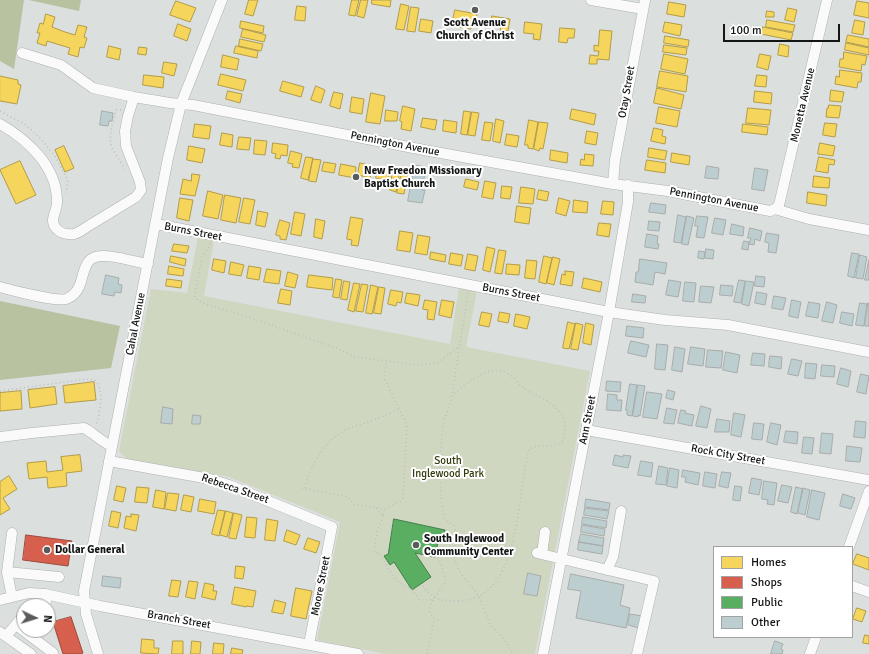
<!DOCTYPE html>
<html>
<head>
<meta charset="utf-8">
<style>
	body { margin:0 }
	#map { position:relative; width:869px; height:654px; overflow:hidden; background:#dbdfdd; font-family:Signika,sans-serif }
	canvas { display:block }
	.legend { position:absolute; left:713px; top:546px; width:140px; height:92px; box-sizing:border-box; background:#fff; border:1px solid #a1a2a1; margin:0; padding:5px 7px; list-style:none; font-size:12px; color:#131615 }
	.legend li { display:flex; align-items:center; gap:8px; height:20px }
	.legend b { width:20px; border:1px solid #a1a2a1 }
	.north { position:absolute; left:16px; top:598px; width:40px; height:40px; box-sizing:border-box; background:#fff; border:1px solid #a1a2a1; border-radius:50%; rotate:94deg; font-size:11px; font-weight:700; line-height:16px; text-align:center; color:#131615 }
	.north::after { content:''; display:block; margin:auto; width:14px; height:18px; background:#595c5b; clip-path:polygon(50% 0,100% 100%,50% 72%,0 100%) }
	.scale { position:absolute; left:723px; top:24px; width:117px; height:18px; box-sizing:border-box; border:2px solid #131615; border-top:0; padding-left:5px; font-size:12px; line-height:14px; white-space:nowrap; color:#131615; -webkit-text-stroke:3px #fff; paint-order:stroke }
</style>
</head>
<body>
<div id="map">
<canvas width="869" height="654"></canvas>
<ul class="legend">
<li><b style="height:11px;background:#f6d55c"></b>Homes</li>
<li><b style="height:11px;background:#d6604d"></b>Shops</li>
<li><b style="height:11px;background:#5aae61"></b>Public</li>
<li><b style="height:11px;background:#bccecf"></b>Other</li>
</ul>
<div class="north">N</div>
<div class="scale">100 m</div>
</div>
<script>
const c = document.querySelector('canvas').getContext('2d');
c.lineJoin = 'round';
function paint(path, color) { c.fillStyle = color; c.fill(path, 'evenodd'); }
function stroke(path, color, width, dash) { c.strokeStyle = color; c.lineWidth = width; c.lineCap = dash ? 'butt' : 'round'; c.setLineDash(dash || []); c.stroke(path); }
function drawText(font, color, halo, rows, align = 'center') {
  c.font = font + ' Signika,sans-serif'; c.lineWidth = 4; c.setLineDash([]); c.textBaseline = 'middle'; c.strokeStyle = halo; c.fillStyle = color; for (const [text, x, y, turn = 0] of rows) {
    c.save(); c.translate(x, y); c.rotate((+turn || 0) * Math.PI / 180); c.textAlign = isNaN(turn) ? turn : align; if (halo) c.strokeText(text, 0, 0); c.fillText(text, 0, 0); c.restore();
  }
}
paint(new Path2D(`
	M198,237l16,3 -10,56 246,48 9,-56 18,3 -11,56 124,24 -55,283h-149l-69,-14 23,-118 -111,-45 -37,-7 -62,-10 -8,-5 -3,-4 32,-162 36,4z`), '#d0d7c0');
paint(new Path2D(`
	M0,0h24l-10,69 -14,-8z
	M29,0h52l-2,11z
	M0,301l120,25 -9,42 -111,12z`), '#b8c2a0');
const homes = new Path2D(`
	M249,0h9l-5,16 -8,-2z
	M352,0h7l-4,16 -6,-1z
	M361,0h7l-4,18 -7,-2z
	M372,0h19l-1,7 -18,-3z
	M176,1l20,7 -6,14 -20,-7z
	M857,1l12,2v15l-15,-3z
	M669,2l17,3 -2,12 -17,-3z
	M401,4l8,2 -5,24 -8,-1z
	M297,6l9,1 -1,14 -10,-1z
	M411,7l8,1 -4,24 -8,-1z
	M788,8l9,2 -3,12 -9,-2z
	M455,10l22,4 -1,5h-3l-2,10 -19,-3z
	M767,11l7,1v5h-8z
	M46,14l9,3 -3,10 13,5 10,3 3,-10 9,2 -3,10 3,1 -3,10 -4,-1 -2,10 -10,-3 2,-6 -23,-7 -1,5 -9,-3 3,-10h-3l3,-10 3,1z
	M492,16l18,3 -2,12 -8,-1 1,-3 -10,-2z
	M421,19l12,2 -2,12 -12,-2z
	M767,20l28,5 -2,7 -27,-5z
	M855,20l10,2 -2,13 -11,-2z
	M241,21l23,5 -1,7 -23,-5z
	M525,22l17,2 -2,16 -7,-1 1,-5 -10,-1z
	M665,22l17,3 -2,11 -17,-4z
	M178,24l13,5 -4,12 -13,-5z
	M763,27l30,6 -2,7 -30,-6z
	M560,28l15,1 -1,9h-6l-1,5 -8,-1z
	M243,29l23,6 -2,7 -23,-5z
	M600,30l12,1 -3,29 -12,-1v5h-8l1,-9 8,1 1,-5h-5v-6l4,1z
	M848,35l21,4v8l-23,-5z
	M665,36l24,4 -1,7 -24,-4z
	M240,39l23,5 -2,7 -22,-5z
	M846,43l23,5v7l-24,-5z
	M780,44l9,2 -1,11 -10,-2z
	M664,45l23,3 -1,7 -23,-3z
	M109,46l12,3 -2,11 -12,-3z
	M236,46l22,5 -1,7 -23,-5z
	M139,47l8,1 -1,7 -8,-1z
	M844,52l23,4 -2,9 -3,-1 -1,7 -22,-4 1,-8h3z
	M664,54l24,5 -3,15 -24,-5z
	M760,54l11,2 -3,14 -11,-3z
	M223,55l16,4 -2,11 -16,-3z
	M164,62l13,2 -3,12 -12,-3z
	M840,70l22,3 -1,9h-3l-1,6 -22,-4 1,-8 3,1z
	M660,71l28,5 -2,16 -29,-5z
	M221,74l25,6 -3,11 -25,-6z
	M144,75l20,2 -1,11 -20,-3z
	M757,75l10,1 -1,11 -11,-1z
	M0,76l18,4v4l3,1 -4,19 -17,-3z
	M283,81l21,6 -3,10 -21,-6z
	M316,86l9,4 -4,13 -10,-3z
	M657,88l27,7 -3,14 -27,-6z
	M831,90l13,2 -2,10 -12,-1z
	M228,91l14,3 -2,9 -14,-4z
	M755,91l17,2 -1,11 -17,-2z
	M334,92l9,2 -3,15 -10,-3z
	M371,93l14,3 -5,28 -14,-2z
	M352,97l12,2 -2,15 -12,-2z
	M829,105l12,1 -2,12 -13,-1 1,-9h1z
	M403,106l12,3 -4,22 -10,-2 1,-7 -2,-1z
	M659,107l21,4 -3,16 -21,-4z
	M748,108l23,2 -2,15 -23,-2z
	M572,109l24,5 -2,11 -24,-6z
	M386,110l12,2 -1,9h-12z
	M464,111l7,1 -4,23 -6,-1z
	M472,112l7,1 -4,23 -7,-1z
	M423,118l14,2 -2,10 -14,-3z
	M496,119l8,2 -4,22 -7,-2z
	M444,120l13,2 -1,11 -13,-2z
	M529,120l9,2 -5,27 -5,-1v-3h-3z
	M485,122l8,1 -3,18 -8,-1z
	M539,122l9,1 -5,26 -3,-1 -1,3 -5,-2z
	M825,123l12,1 -2,13 -12,-2z
	M195,124l16,2 -2,13 -16,-2z
	M743,124l25,3 -1,8 -25,-3z
	M654,128l9,2 -1,6 4,1 -1,7 -14,-3z
	M587,131l11,2 -2,12 -11,-2z
	M222,133l11,2 -1,12 -12,-2z
	M507,134l12,2 -2,11 -12,-2z
	M239,137l12,1 -2,12 -12,-1z
	M255,140l12,1 -2,14 -11,-1z
	M273,143l15,2 -1,11 -6,-1 -1,4 -5,-1 1,-4 -4,-1z
	M820,143l15,3 -2,10 -15,-2z
	M64,146l10,22 -9,4 -10,-22z
	M189,146l16,3 -3,14 -15,-3z
	M649,148l18,3 -2,9 -17,-3z
	M551,150l17,3 -1,10 -17,-3z
	M291,151l11,3 -3,14 -7,-1 1,-3 -5,-1z
	M672,153l18,3 -1,9 -18,-3z
	M585,154l9,1 -1,11 -13,-1 1,-6 3,1z
	M306,157l7,1 -5,22 -7,-2z
	M819,157l16,3 -1,5 -5,-1 -1,9 -12,-2z
	M313,159l8,1 -5,22 -7,-1z
	M647,160l19,3 -1,10 -20,-3z
	M20,161l16,34 -20,9 -16,-34z
	M324,162l12,2 -2,9 -12,-2z
	M360,163l13,3 -3,12 -12,-3z
	M341,164l15,3 -1,11 -16,-3z
	M378,167l12,3 -2,11 -12,-3z
	M393,170l7,1 -4,21 -6,-2z
	M402,172l6,1 -4,21 -7,-1z
	M192,174l8,1 -5,21 -15,-2 3,-15 8,2z
	M814,176l16,2 -1,10 -16,-1z
	M466,179l13,3 -2,8 -13,-3z
	M485,181l11,2 -3,16 -11,-2z
	M502,186l10,1 -2,12 -9,-1z
	M521,187l14,2 -2,15 -14,-1z
	M539,190l10,2 -2,9 -10,-2z
	M208,191l15,4 -5,24 -15,-3z
	M808,192l19,3 -1,11 -19,-3z
	M225,195l16,3 -5,25 -15,-3z
	M180,198l13,2 -4,21 -12,-3z
	M244,198l11,2 -5,24 -11,-2z
	M559,198l11,3 -4,15 -10,-3z
	M574,200l14,2 -1,11 -14,-1z
	M603,201l11,1 -1,13 -12,-1z
	M517,206l14,2 -2,16 -14,-2z
	M258,211l10,2 -3,14 -9,-2z
	M295,212l10,2 -4,22 -10,-2z
	M351,217l12,2 -5,27 -7,-1 1,-5 -5,-1z
	M316,219l9,2 -3,18 -8,-2z
	M280,220l10,3 -4,17 -6,-1v-3l-4,-1z
	M599,223l12,1 -2,13 -12,-2z
	M400,231l13,2 -3,19 -13,-2z
	M418,235l12,2 -3,18 -12,-2z
	M174,244l15,2 -2,7 -15,-2z
	M487,247l8,2 -5,23 -7,-2z
	M499,250l7,1 -4,23 -7,-1z
	M431,252l15,3 -1,7 -15,-3z
	M451,253l12,2 -2,11 -12,-2z
	M468,254l10,2 -3,15 -10,-2z
	M171,256l15,3 -1,7 -15,-4z
	M544,256l8,2 -6,26 -7,-2z
	M553,257l7,2 -6,26 -7,-2z
	M214,259l12,2 -2,12 -12,-3z
	M527,260l10,1 -2,18 -10,-1z
	M231,262l13,3 -3,11 -12,-2z
	M507,264l13,1 -1,10 -13,-1z
	M169,266l15,3 -1,7 -15,-2z
	M249,266l12,2 -2,12 -12,-2z
	M267,269l14,2 -2,13 -15,-2z
	M565,271l9,1 -2,14 -12,-2 2,-10 3,1z
	M288,272l10,3 -3,13 -10,-2z
	M309,275l24,3 -1,12 -25,-3z
	M584,278l18,4 -2,10 -18,-4z
	M167,279l15,2 -1,7 -15,-2z
	M336,279l6,1 -3,18 -6,-1z
	M344,281l6,1 -3,18 -6,-1z
	M354,283l6,1 -6,28 -6,-2z
	M362,284l6,1 -5,27 -7,-1z
	M371,285l7,2 -6,27 -6,-1z
	M379,287l6,1 -4,26 -7,-1z
	M281,289l11,2 -2,14 -12,-2z
	M391,290l12,2 -2,11 -4,-1 -1,4 -8,-2z
	M407,293l13,2 -2,11 -13,-3z
	M425,300l12,2 -3,18 -7,-1 1,-9 -5,-1z
	M442,300l12,2 -3,16 -12,-3z
	M482,312l10,2 -3,13 -10,-2z
	M500,312l10,2 -2,9 -10,-2z
	M516,314l14,3 -3,12 -13,-3z
	M568,322l7,2 -6,25 -6,-1z
	M576,323l7,2 -5,25 -7,-1z
	M586,323l8,2 -3,20 -8,-2z
	M94,382l2,18 -31,3 -2,-17z
	M55,387l2,17 -27,4 -2,-18z
	M21,391l1,18 -22,2v-18z
	M80,455l2,16 -16,2 1,13 -19,2 -1,-11 -18,2 -2,-16 19,-2 1,11 16,-2 -2,-13z
	M9,476l8,13 -14,9 7,11 -10,6v-33z
	M117,486l9,2 -3,14 -9,-2z
	M137,487l12,1 -2,15 -12,-1z
	M156,490l10,2 -2,17 -11,-2z
	M168,493l11,1 -3,17 -11,-2z
	M184,495l10,2 -3,15 -10,-2z
	M200,499l16,3 -2,12 -16,-3z
	M218,510l7,1 -6,25 -7,-2z
	M112,511l9,2 -3,15 -9,-2z
	M226,511l7,2 -6,24 -7,-2z
	M234,513l8,2 -6,24 -7,-1z
	M131,514l8,1 -3,16 -12,-3 2,-12 5,1z
	M247,517l10,1 -2,20 -10,-1z
	M267,519l11,2 -3,20 -10,-1z
	M287,530l13,5 -4,10 -12,-4z
	M308,538l12,4 -4,11 -12,-4z
	M857,554l12,4v12l-16,-6z
	M236,566l9,1 -2,12 -8,-1z
	M172,580l9,1 -3,16 -9,-1z
	M189,581l9,1 -3,17 -9,-2z
	M205,583l9,2 -1,6h4l-2,9 -13,-3z
	M235,587l21,4 -3,16 -7,-1v1l-14,-3z
	M296,588l16,3 -6,28 -15,-3z
	M275,600l11,3 -3,11 -11,-2z
	M857,608l9,3 -4,11 -9,-3z
	M865,635l4,1v8l-6,-1z
	M142,639l12,1v8h5l-1,6 -17,-1z
	M173,641h10v13h-11z
	M192,641l9,1 -1,12h-9z
	M214,643l10,1 -1,10h-10z
	M232,648l11,2 -1,4h-11z`);
paint(homes, '#f6d55c');
stroke(homes, '#b29c47', 1);
const shops = new Path2D(`
	M26,535l46,6 -4,25 -45,-6z
	M71,617l12,36 -2,1h-18l-10,-32z`);
paint(shops, '#d6604d');
stroke(shops, '#9c4a3c', 1);
const public = new Path2D(`
	M394,519l51,11 -3,13 -4,-1 -3,15 -20,-4 16,24 -19,13 -18,-28 -4,3 -6,-9 4,-2z`);
paint(public, '#5aae61');
stroke(public, '#45804a', 1);
const building = new Path2D(`
	M102,111l11,2 -1,8h-3l-1,5 -8,-1z
	M415,165l11,2 -4,23h3l-3,13 -14,-2z
	M707,166l12,2 -1,11 -13,-1z
	M755,168l13,2 -4,21 -12,-2z
	M651,203l15,2 -1,9 -16,-2z
	M678,215l8,2 -5,26 -7,-1z
	M687,216l7,2 -6,27 -6,-1z
	M697,216l11,1 -4,21 -8,-1 2,-11h-3z
	M715,218l11,2 -3,15 -11,-2z
	M649,221l11,1 -1,9 -11,-1z
	M732,224l12,3 -1,9 -13,-2z
	M750,228l12,3 -2,10 -5,-2 -1,6 -5,-1 2,-6h-3z
	M767,233l12,2 -3,18 -8,-1 1,-9 -4,-1z
	M647,234l11,2 -1,8h2l-1,5 -13,-2z
	M744,241l5,1 -1,8 -6,-1z
	M706,249l8,1 -1,9 -8,-1z
	M699,251l6,1 -1,7 -6,-1z
	M852,253l7,1 -5,24 -6,-2z
	M860,255l7,2 -4,22 -7,-1z
	M640,259l27,4 -2,11 -10,-2 -2,13 -18,-3 1,-10h2z
	M869,260v20h-4z
	M106,275l13,3 -1,6 4,1 -1,8 -6,-1 -1,4 -12,-2z
	M756,276l9,1 -1,10 -9,-1z
	M669,280l12,2 -3,15 -12,-2z
	M739,280l6,1 -4,22 -7,-1z
	M746,281l8,1 -5,24 -7,-2z
	M685,282l11,1 -2,19 -11,-1z
	M721,285l12,1 -1,10 -12,-1z
	M701,286l13,1 -3,16 -12,-1z
	M757,292l10,2 -2,11 -10,-2z
	M633,294l13,2 -1,7 -13,-1z
	M774,296l12,2 -3,12 -11,-2z
	M792,300l9,2 -3,16 -9,-2z
	M809,302l11,2 -2,14 -12,-2z
	M827,302l10,3 -4,18 -11,-2z
	M860,303l7,1 -3,22 -8,-1z
	M868,303l1,1v22h-4z
	M842,312l12,2 -2,12 -12,-3z
	M627,326l17,2 -1,10 -17,-2z
	M631,341l18,4 -3,12 -18,-4z
	M657,344l11,1 -3,25 -10,-1z
	M675,347l10,2 -3,23 -10,-2z
	M691,347l14,2 -2,17 -15,-2z
	M708,350l15,1 -2,17 -15,-1z
	M726,352l14,3 -3,18 -14,-3z
	M753,353l12,1 -1,12 -13,-1z
	M770,356l12,1 -1,12 -12,-2z
	M792,359l10,2 -4,15 -10,-2z
	M806,363l11,1 -2,15 -10,-1z
	M822,365l13,1 -1,11 -13,-1z
	M841,368l10,3 -3,16 -11,-3z
	M861,374l8,2 -3,18 -9,-2z
	M607,381l14,1 -1,10 -14,-1z
	M630,384l7,1 -5,31 -5,-1v-5h-1z
	M638,385l7,1 -5,30 -2,-1v2l-5,-1z
	M668,390l7,2 -2,8 -7,-2z
	M647,392l15,2 -5,25 -14,-2z
	M608,394l9,1v5h5l-1,11 -14,-1z
	M701,406l10,3 -4,19 -11,-2z
	M163,407l10,2 -1,15 -11,-1z
	M667,408l10,2 -3,14 -10,-1z
	M681,410l5,1 -1,2 9,2 -2,11 -14,-3z
	M734,413l11,2 -4,22 -10,-2z
	M193,415l8,1 -1,8h-8z
	M717,419l13,2 -1,11h-14z
	M856,421l10,1 -1,16 -11,-1z
	M754,423l10,1 -2,16 -10,-1z
	M771,423l10,2 -4,20 -10,-3z
	M786,431l12,1 -1,12 -13,-2z
	M822,433l11,1 -2,20 -11,-1z
	M804,437l10,1 -2,16 -10,-1z
	M847,446l15,2 -2,14 -14,-1z
	M615,455l8,2v-2l8,1 -3,12 -15,-3z
	M641,461l12,2 -2,14 -13,-2z
	M659,466l9,2 -2,17 -10,-1z
	M670,468l9,2 -2,18 -10,-2z
	M683,470l17,3 -2,12 -13,-3 1,-5h-4z
	M705,472l12,2 -2,14 -12,-2z
	M722,472l9,1 -3,15 -9,-2z
	M752,478l10,2 -3,15 -10,-2z
	M764,481l13,2 -3,22 -7,-1 1,-4 -6,-1z
	M782,485l10,2 -4,16 -10,-2z
	M735,486l7,1 -2,14 -7,-1z
	M796,487l7,2 -6,25 -6,-2z
	M803,488l7,2 -5,25 -7,-2z
	M812,490l13,3 -6,27 -12,-3z
	M843,494l12,4 -4,11 -11,-3z
	M586,499l24,4 -1,7 -24,-3z
	M585,508l24,3 -2,8 -23,-4z
	M583,517l24,4 -1,7 -24,-4z
	M582,525l23,4 -1,7 -23,-4z
	M581,534l23,4 -1,8 -24,-4z
	M579,542l24,4 -1,8 -24,-4z
	M528,573l13,3 -4,20 -13,-2z
	M571,574l53,11 -4,20 10,3 -4,20 -50,-10 5,-27 -13,-2z
	M103,576l18,2 -1,10 -18,-2z
	M630,614l12,2 -3,12 -11,-3z
	M775,641l8,3 -2,5 2,1 -1,4h-11z`);
paint(building, '#bccecf');
stroke(building, '#a8acab', 1);
const minor = new Path2D(`
	M591,0l52,9
	M22,53l39,12 32,23 41,9 36,6 23,2 231,45 189,34 55,7 102,20 5,-2
	M0,124c28,16 57,43 57,77 1,9 -8,18 -2,26 4,6 12,8 19,7 5,-1 11,-6 16,-9 15,-9 31,-19 46,-28l5,-7 -1,-8 -14,-36 -1,-15 3,-15 6,-19
	M613,184l2,-24 30,-160
	M775,209l4,-4 48,-205
	M775,209l34,10 60,11
	M156,224l453,88 56,8 63,5 141,27
	M0,287c11,3 57,15 66,12 9,-3 14,-12 16,-21 2,-7 4,-17 11,-20 13,-6 41,4 55,6
	M586,430l283,50
	M0,437l32,-4 52,-5c10,5 17,14 28,18
	M109,461l101,18 19,6 103,42 -23,117
	M849,547l20,-56
	M537,553l117,28 -17,73
	M542,554l3,-22
	M607,570l6,-13 8,-46
	M7,572l52,5
	M852,586l17,6
	M12,597l-5,-25 5,-39
	M0,600l29,-7 16,1 55,12 258,48
	M45,606l2,-11
	M16,625l37,28 -1,1
	M0,632l31,22
	M6,636l18,-21
	M98,654l-12,-40 -2,-23 84,-433 13,-54 41,-104
	M543,654l66,-342 19,-110v-17
	M810,654l6,-17`);
stroke(minor, '#acb0ae', 11);
stroke(new Path2D(`
	M121,110h-5c-3,12 -9,28 -3,40 4,6 8,13 12,19
	M0,111l26,14 15,14 13,16 14,25 -2,13
	M210,243l-1,4 -7,10 -7,36v5l7,5 46,14 91,32 16,8 62,8 20,-2 23,-17
	M468,293l-15,94c0,13 -8,26 -10,39 -4,30 -4,57 0,87l1,5 10,8 2,7 -2,23 1,6 7,13 17,21 11,29 10,9 7,9 6,11
	M0,391l87,-12 8,1c10,11 5,32 1,45
	M302,488l46,9 6,7 31,5 16,-8 2,-4 4,-72 -22,-45 -1,-6 3,-13
	M305,488c6,-25 21,-50 45,-60 7,-3 14,-4 21,-7 9,-3 19,-8 28,-12
	M376,508l7,8 2,-7
	M383,516l-6,15 -3,21 5,1c6,9 11,20 19,28 4,4 10,5 14,9 10,9 1,11 20,10
	M438,557l8,22c-4,14 -31,32 -5,43
	M423,586c10,14 19,15 35,15 65,-1 58,-109 71,-152 3,-1 7,-3 10,-3 9,-1 15,1 23,-4 8,-22 -1,-33 -20,-44 -6,-3 -12,-5 -17,-9 -7,-5 -15,-17 -24,-18 -18,-3 -36,13 -48,24
	M427,654l6,-30 2,-5`), '#bdbebe', 1.5, [1, 3]);
stroke(minor, '#fafafa', 10);
for (const [x, y, r, color] of [
	[475,10,4,"#595c5b"],
	[356,177,4,"#595c5b"],
	[416,545,4,"#595c5b"],
	[47,550,4,"#595c5b"]
]) { const dot = new Path2D(); dot.arc(x, y, r, 0, 2 * Math.PI); c.fillStyle = color; c.fill(dot); stroke(dot, '#fff', 1.5); }
drawText('bold 11px', '#131615', '#fff', [
	["Scott Avenue",475,23,"center"],
	["Church of Christ",475,36,"center"],
	["New Freedon Missionary",364,171],
	["Baptist Church",364,184],
	["South Inglewood",424,539],
	["Community Center",424,552],
	["Dollar General",55,550]
], 'left');
drawText('11px', '#131615', '#fff', [
	["Otay Street",627,92,-80],
	["Monetta Avenue",803,105,-77],
	["Pennington Avenue",395,144,11],
	["Pennington Avenue",714,200,11],
	["Burns Street",193,232,11],
	["Burns Street",511,293,11],
	["Cahal Avenue",136,324,-79],
	["Ann Street",588,420,-79],
	["Rock City Street",728,455,10],
	["Rebecca Street",235,489,19],
	["Moore Street",321,586,-79],
	["Branch Street",179,620,10]
]);
drawText('11px', '#31390a', '#fff', [
	["South",448,461],
	["Inglewood Park",448,474]
]);
</script>
</body>
</html>
